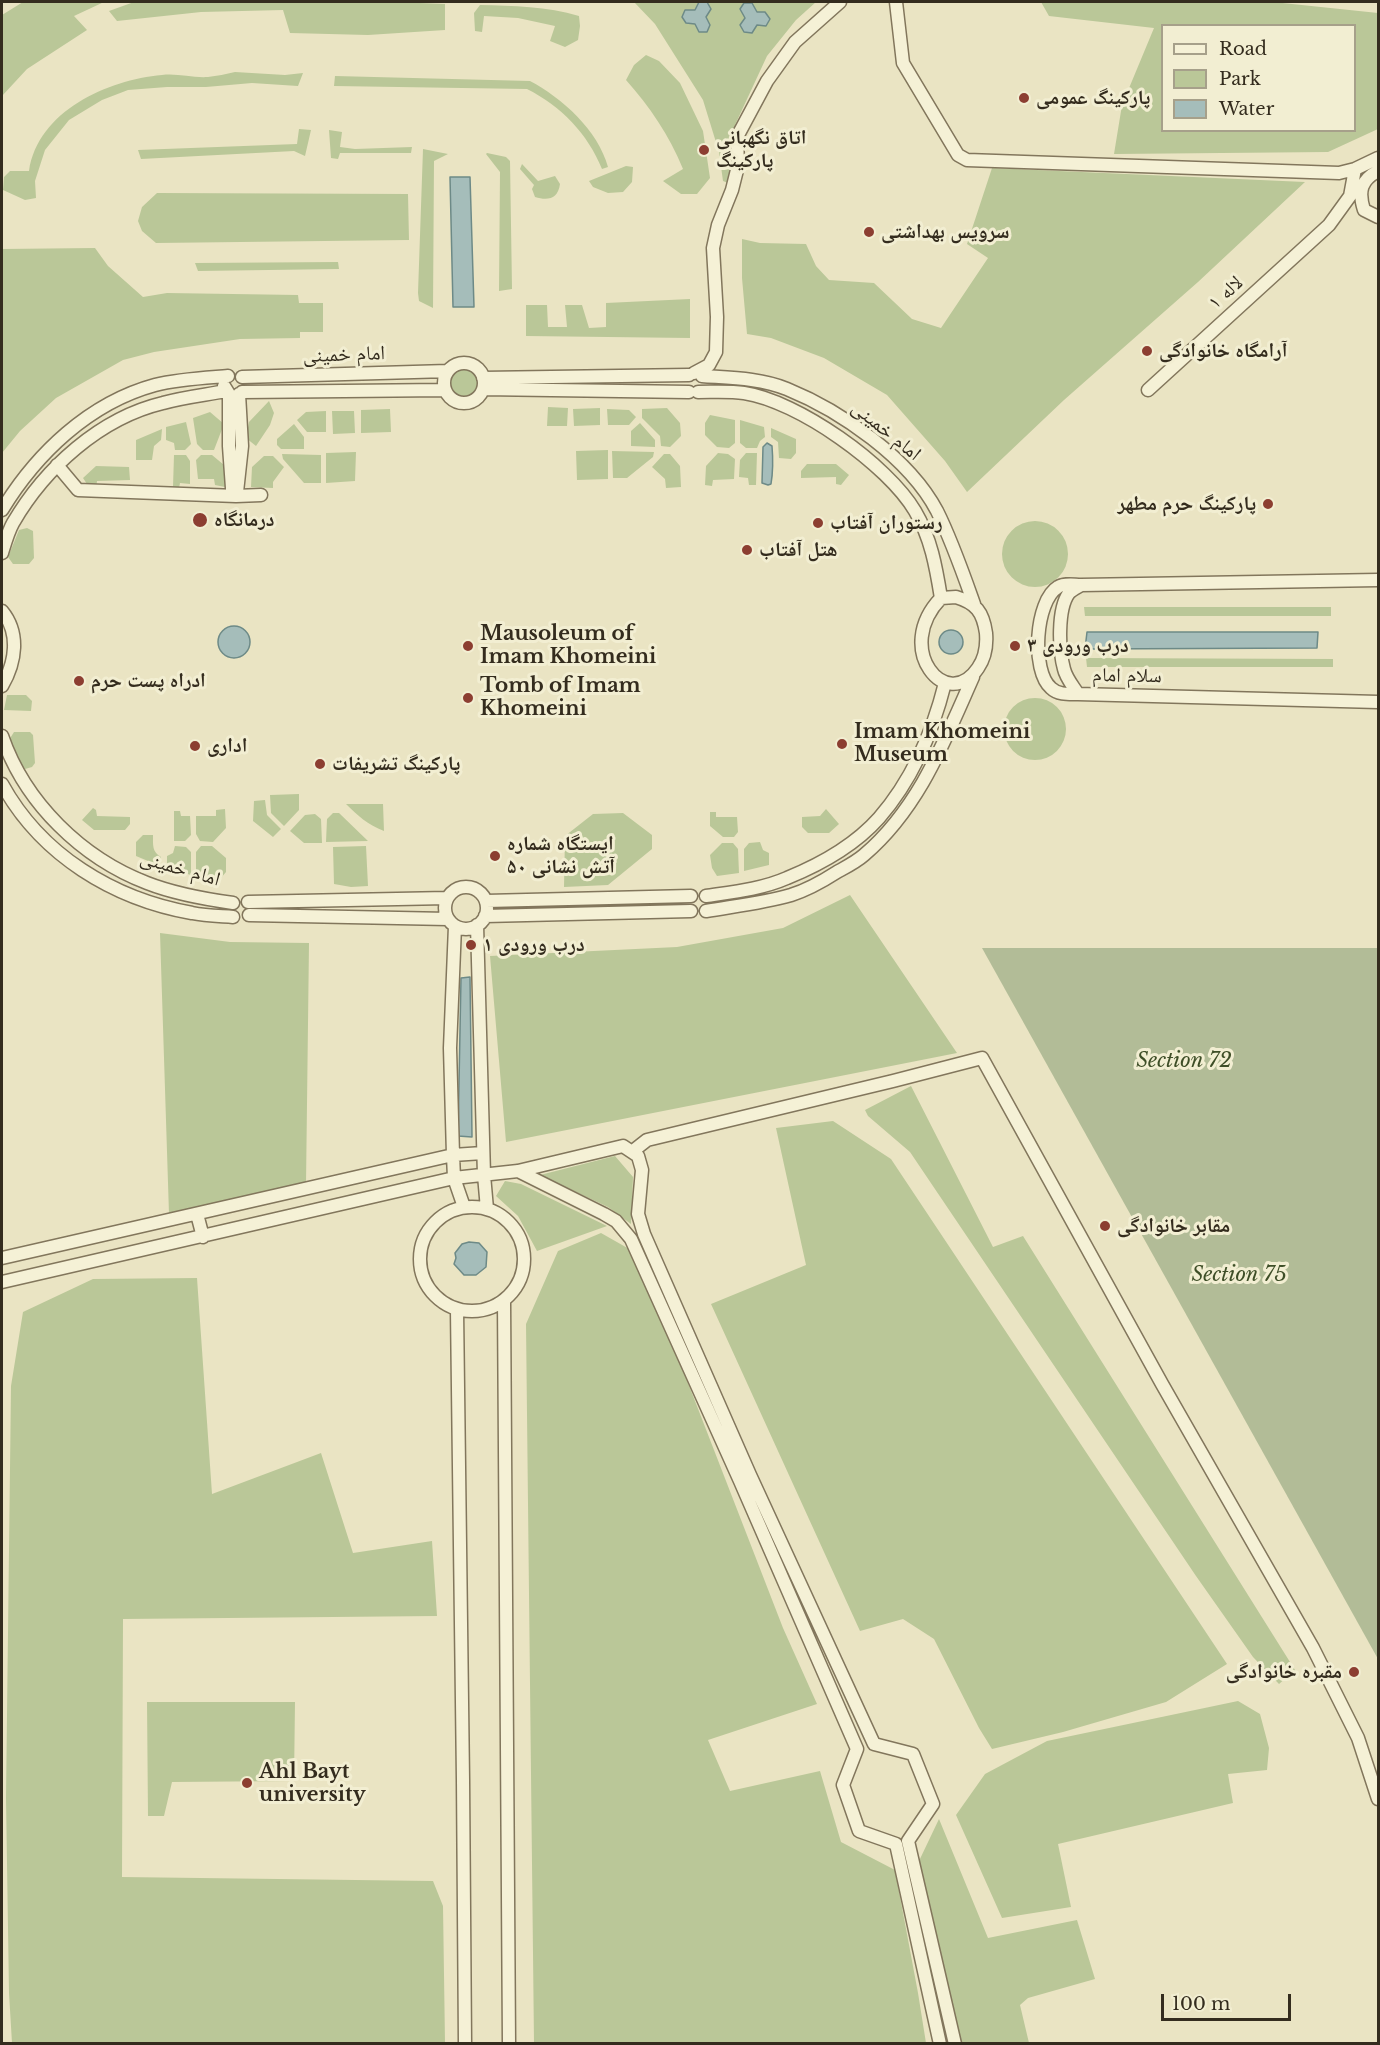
<!DOCTYPE html>
<html>
<head>
<meta charset="utf-8">
<style>
	body { margin:0 }
	#map { position:relative; width:1380px; height:2045px; overflow:hidden; background:#eae4c3; font-family:"Libre Baskerville",serif }
	canvas { display:block }
	.frame { position:absolute; inset:0; border:3px solid #342c1e; pointer-events:none }
	.legend { position:absolute; left:1161px; top:24px; width:195px; height:108px; box-sizing:border-box; background:#f2eed2; border:2px solid #a6a08a; margin:0; padding:8px 10px; list-style:none; font-size:18px; color:#342c1e }
	.legend li { display:flex; align-items:center; gap:12px; height:30px }
	.legend b { width:30px; border:2px solid #a6a08a }
	.scale { position:absolute; left:1161px; top:1994px; width:130px; height:27px; box-sizing:border-box; border:3px solid #342c1e; border-top:0; padding-left:8px; font-size:18px; line-height:21px; white-space:nowrap; color:#342c1e; -webkit-text-stroke:4px #f2eed2; paint-order:stroke }
</style>
</head>
<body>
<div id="map">
<canvas width="1380" height="2045"></canvas>
<div class="frame"></div>
<ul class="legend">
<li><b style="height:8px;background:#f5f1d6"></b>Road</li>
<li><b style="height:16px;background:#bac798"></b>Park</li>
<li><b style="height:16px;background:#a5bdba"></b>Water</li>
</ul>
<div class="scale">100 m</div>
</div>
<script>
const c = document.querySelector('canvas').getContext('2d');
c.lineJoin = 'round';
function paint(path, color) { c.fillStyle = color; c.fill(path, 'evenodd'); }
function stroke(path, color, width, dash) { c.strokeStyle = color; c.lineWidth = width; c.lineCap = dash ? 'butt' : 'round'; c.setLineDash(dash || []); c.stroke(path); }
function drawText(font, color, halo, rows, align = 'center') {
  c.font = font + ' "Libre Baskerville","Noto Naskh Arabic",serif'; c.lineWidth = 6; c.setLineDash([]); c.textBaseline = 'middle'; c.strokeStyle = halo; c.fillStyle = color; for (const [text, x, y, turn = 0] of rows) {
    c.save(); c.translate(x, y); c.rotate((+turn || 0) * Math.PI / 180); c.textAlign = isNaN(turn) ? turn : align; if (halo) c.strokeText(text, 0, 0); c.fillText(text, 0, 0); c.restore();
  }
}
paint(new Path2D(`
	M23,2h81l-30,14 13,14 -60,39 -25,27v-81z
	M134,2h261l50,2v26l-77,5 -78,-2 -7,-23 -82,2 -84,9 -8,-10z
	M634,2h182l-20,18 -29,36 -32,69 -7,58 -5,-2 -4,-29 -16,-52 -48,-76z
	M1041,2h232l105,11v116l-50,23 -214,2 8,-49 32,-77 -105,-12zM1162,26h192v104h-192z
	M480,5c33,1 67,1 99,11l1,10 -2,14 -13,7 -15,-6 5,-15 -37,-8 -34,-2 -2,16 -7,-1 -1,-18z
	M646,55l13,6 21,22 23,48 7,47 -13,16h-16l-18,-13 20,-12c-14,-34 -33,-62 -57,-89l8,-15z
	M235,72l50,3 18,-2 -5,13 -46,-3 -46,4h-39l-39,3 -26,10 -33,20 -24,30 -10,31 1,17 -11,2 -22,-10 1,-13 6,-6h19c9,-60 78,-91 133,-96 15,-2 30,3 46,2 9,-1 18,-3 27,-5z
	M335,76l195,5c32,17 68,49 78,86l-6,2c-14,-35 -41,-63 -75,-80l-193,-3z
	M299,129l12,1 -6,26 -11,-5 -153,8 -3,-9 159,-6z
	M329,130l13,2 -2,15 15,2 57,-2 -1,6h-71l-2,6 -7,-1z
	M423,149l25,5 -14,7 -1,147 -14,-7 -1,-8z
	M487,153l19,4 4,4 2,128 -13,2 1,-119 -14,-18z
	M522,164l16,17 17,-5 5,8c-2,15 -12,17 -25,13l-3,-8 2,-4 -14,-16z
	M626,166l7,1 -1,15 -9,10 -15,1 -15,-6 -4,-6z
	M992,168l313,14 -107,100 -134,118 -97,92 -22,-31 -58,-66 -63,-37 -53,-20 -24,-4 -5,-56v-39l18,4 46,1 10,22 13,14 45,3 38,36 29,9 47,-70 -21,-14z
	M157,193l251,1 1,46 -253,3 -14,-12 -4,-10 4,-14z
	M95,248l13,18 35,31 24,-4 131,2 1,8h24v29h-23v6l-60,1 -86,13 -31,8 -67,38 -36,33 -18,22v-204z
	M338,262l1,7 -141,2 -3,-8z
	M690,299v39l-164,-2v-31h21l1,22h19l-2,-22h17l7,23 17,-1v-24z
	M450 383a14 14 0 1 1 28 0a14 14 0 1 1-28 0Z
	M269,401l5,12 -4,12 -14,21 -10,-8 3,-16z
	M548,407l20,1 -1,18h-20z
	M600,408v17l-26,1 -1,-17z
	M667,408l13,15 1,13 -11,11 -9,-1 -1,-10 -18,-18v-9z
	M390,409l1,23 -30,1v-23z
	M607,409l22,1 7,7 -7,8h-21z
	M326,411v21h-19l-10,-12 9,-8z
	M332,411h22l1,22 -22,1z
	M210,412l14,12 -10,26h-11l-6,-6 -4,-26z
	M710,415l25,5v23l-6,5 -12,-1 -12,-12v-12z
	M740,420l24,7 1,10 -5,4 -3,7h-11l-6,-5z
	M186,422l5,22 -6,6h-10l-1,-7 -8,-3v-13z
	M640,423l15,17v7l-24,-1v-15z
	M294,424l10,13v12h-23l-4,-4v-6z
	M771,428l25,11v14l-5,6 -12,-1 -1,-16 -7,-5z
	M162,429l-1,11 -7,6 -2,14h-16v-20z
	M608,450v29l-31,1 -1,-29z
	M612,451l42,1 -1,5 -26,21h-14z
	M356,452l-1,29 -29,2v-30z
	M718,453l10,1 7,5 -1,20 -21,1 -1,6 -7,-1 1,-19z
	M746,453h11l-1,32h-7l-1,-7 -9,-1 1,-17z
	M282,454l39,1v28h-17l-21,-24z
	M664,454h6l10,12 1,21 -15,1 -1,-9 -13,-12z
	M174,455h12l4,6v23l-10,-1 -1,5 -6,-1z
	M201,455h11l12,10 1,22 -10,-2 -1,-6h-16l-2,-19z
	M264,456h9l11,11 -11,15v6l-22,-1 1,-20z
	M807,464h29l13,11 -8,10 -5,-1v-7l-35,1v-7z
	M96,466l33,1 1,13 -33,1 -1,8 -7,-2 -6,-9z
	M1002 554a33 33 0 1 1 66 0a33 33 0 1 1-66 0Z
	M27,528l6,3 1,27 -5,6h-16l-5,-7 11,-27z
	M1084,607h247v9h-246z
	M1086,658l247,1v8h-246z
	M7,695h19l6,6 -1,10 -27,-1z
	M1004 729a31 31 0 1 1 62 0a31 31 0 1 1-62 0Z
	M14,732h16l3,3 2,28 -3,4 -7,2 -3,-2 -13,-27z
	M299,794v16l-15,16 -13,-13 -1,-18z
	M265,800l2,15 14,14 -8,8 -20,-16 1,-20z
	M346,804h37l1,27c-16,-6 -27,-16 -38,-27z
	M93,808l3,2 1,6 33,1v7l-5,6h-31l-12,-10z
	M225,809l1,19 -13,14 -13,-1 -4,-7v-18h20v-6z
	M826,809l13,15 -10,9h-21l-6,-6v-10l18,-1z
	M174,811h6l1,5h9l1,19 -6,6h-11z
	M710,812h6v5h21l1,15 -4,5h-11l-13,-11z
	M333,813h6l29,28 -42,1 1,-23z
	M623,813l29,22v14l-44,36 -44,2 1,-51 28,-22z
	M315,814l6,5 1,24h-18l-14,-12 15,-16z
	M143,835h10c0,10 -1,17 8,22l-1,9 -24,-10v-14z
	M760,842l3,8 6,3v12l-25,6v-22l5,-6z
	M722,843h11l5,6 1,24 -22,3 -5,-8 -2,-13z
	M175,846l11,1 5,5v23l-24,-7v-12l6,-3z
	M201,846h11l14,12v14l-5,6 -25,-3v-23z
	M366,846l2,40 -17,1 -17,-3 -1,-37z
	M850,895l107,158 -451,89 -16,-186 187,-9 106,-19z
	M160,933l70,9 79,1 -3,241 -137,30z
	M911,1086l82,161 30,-11 272,434 -16,14 -26,-27 -57,-81 -286,-424 -42,-36 -3,-6z
	M833,1121l58,38 336,505 -61,38 -103,30 -71,17 -13,-21 -45,-89 -31,-20 -43,12 -149,-327 95,-39 -30,-137z
	M615,1156l18,21 -2,47 -23,-17 -68,-32z
	M505,1181l16,3 86,42 -70,25 -19,-35 -22,-20z
	M601,1233l37,21 145,374 34,76 -109,36 22,51 90,-20 21,71 54,28 23,123 8,50h-392l-8,-719 32,-73z
	M197,1278l15,216 109,-41 32,100 79,-12 5,75 -314,3 -1,258 311,4 10,25 2,137h-433l-3,-50 -3,-195 5,-412 12,-74 70,-33z
	M1238,1701l22,13 9,34 -2,22 -39,4 5,29 -175,41 13,63 -69,11 -46,-103 29,-41 62,-33z
	M147,1702h148l-1,79 -122,1 -8,34h-16z
	M939,1819l49,119 89,-18 18,59 -67,19 -8,7 9,38h-69l-41,-182z`), '#bac798');
paint(new Path2D(`
	M982,948h396v711z`), '#b2bc97');
const water = new Path2D(`
	M699,2h8l4,7 -5,8 4,8 -3,7h-8l-4,-8 -9,-1 -4,-6 3,-7h10z
	M744,3h8l5,9h8l5,7 -4,7 -9,-1 -5,8 -8,-1 -4,-7 5,-7 -5,-9z
	M450,177h20l4,130h-21z
	M767,443l5,3c1,12 1,26 -1,38l-3,1 -6,-2 1,-36z
	M218 642a16 16 0 1 1 32 0a16 16 0 1 1-32 0Z
	M939 642a12 12 0 1 1 24 0a12 12 0 1 1-24 0Z
	M1087,632h231l-1,16 -232,1z
	M470,977l2,160 -14,-1 3,-158z
	M469,1242l10,1 8,9 -1,15 -10,8h-12l-10,-11 2,-6 -1,-5 7,-9z`);
paint(water, '#a5bdba');
stroke(water, '#6d8a87', 1.5);
const minor = new Path2D(`
	M896,2l7,61 55,92 9,5 372,13 16,-4 23,-11
	M1378,171c-17,9 -20,20 -14,39l14,7
	M444 383a20 20 0 1 1 40 0a20 20 0 1 1-40 0Z
	M694,373l15,-8 7,-13 1,-35 -4,-69 5,-23 14,-35 6,-24 -1,-29 30,-56 28,-39 45,-40
	M702,376c28,2 58,2 85,13 54,22 122,69 150,122 15,30 26,62 37,93
	M242,377l206,-6
	M483,378l206,-3
	M224,386l5,8v52l3,42 4,8
	M483,389l206,3
	M1148,390l181,-165 21,-29 5,-27
	M242,392l203,-2
	M698,392c16,0 31,-1 46,1 54,8 144,72 171,118 16,27 21,56 26,87
	M57,465l21,25 158,6 25,-1
	M237,492l5,-46 -3,-52
	M2,510c34,-56 87,-107 153,-125 24,-6 48,-7 73,-9
	M2,553c3,-10 6,-21 11,-30 32,-55 87,-105 150,-120 21,-6 42,-8 63,-12
	M1378,580l-297,5c-3,2 -9,5 -12,8 -12,16 -10,58 -5,76 2,9 9,17 14,25l300,8
	M956,597c20,6 27,15 30,36 1,12 -1,25 -8,35 -31,46 -86,-19 -37,-70z
	M2,611c18,22 14,51 0,75
	M1078,694c-9,0 -20,1 -27,-6 -20,-17 -16,-87 7,-101 6,-4 16,-2 23,-2
	M2,736c23,67 80,122 145,147 28,11 57,16 86,20
	M2,784c39,71 111,115 190,129 14,3 28,3 41,4
	M445 908a21 21 0 1 1 42 0a21 21 0 1 1-42 0Z
	M706,896c27,-4 56,-7 81,-18 32,-13 68,-33 92,-60 33,-38 54,-87 66,-135
	M486,901l205,-5
	M248,902l199,-4
	M706,911c29,-5 57,-8 85,-16 16,-5 32,-14 46,-23 9,-5 19,-10 27,-17 55,-47 80,-113 109,-178
	M249,915l199,4
	M485,916l206,-5
	M477,925l7,250 3,34
	M455,926l-5,122 3,107 1,23 10,29
	M633,1151l14,-11 246,-59 89,-23 180,326 151,264 45,90 20,61
	M518,1171l86,43 12,7 15,18 109,242 117,268 -14,36 16,46 37,13 44,200
	M420 1259a52 52 0 1 1 104 0a52 52 0 1 1-104 0Z
	M197,1214l6,23
	M2,1258l451,-103 30,-2
	M2,1282l452,-104 64,-7 105,-25 15,10 4,14 -4,44 6,20 106,241 124,269 39,10 20,50 -25,37 47,203
	M504,1301l5,743
	M457,1310l6,470 2,264`);
stroke(minor, '#82765c', 15);
stroke(minor, '#f5f1d6', 12);
for (const [x, y, r, color] of [
	[1024,98,6,"#8c3e31"],
	[704,150,6,"#8c3e31"],
	[869,232,6,"#8c3e31"],
	[1147,351,6,"#8c3e31"],
	[1268,504,6,"#8c3e31"],
	[200,520,8,"#8c3e31"],
	[818,523,6,"#8c3e31"],
	[747,550,6,"#8c3e31"],
	[468,646,6,"#8c3e31"],
	[1015,646,6,"#8c3e31"],
	[79,681,6,"#8c3e31"],
	[468,698,6,"#8c3e31"],
	[842,744,6,"#8c3e31"],
	[195,746,6,"#8c3e31"],
	[320,764,6,"#8c3e31"],
	[495,856,6,"#8c3e31"],
	[471,945,6,"#8c3e31"],
	[1105,1226,6,"#8c3e31"],
	[1354,1672,6,"#8c3e31"],
	[247,1783,6,"#8c3e31"]
]) { const dot = new Path2D(); dot.arc(x, y, r, 0, 2 * Math.PI); c.fillStyle = color; c.fill(dot); stroke(dot, '#f2eed2', 2); }
drawText('bold 20px', '#342c1e', '#f2eed2', [
	["پارکینگ عمومی",1036,98],
	["اتاق نگهبانی",716,138],
	["پارکینگ",716,161],
	["سرویس بهداشتی",881,232],
	["آرامگاه خانوادگی",1159,351],
	["پارکینگ حرم مطهر",1256,504,"right"],
	["درمانگاه",214,520],
	["رستوران آفتاب",830,523],
	["هتل آفتاب",759,550],
	["Mausoleum of",480,634],
	["Imam Khomeini",480,657],
	["درب ورودی ۳",1027,646],
	["ادراه پست حرم",91,681],
	["Tomb of Imam",480,686],
	["Khomeini",480,709],
	["Imam Khomeini",854,732],
	["Museum",854,755],
	["اداری",207,746],
	["پارکینگ تشریفات",332,764],
	["ایستگاه شماره",507,844],
	["۵۰ آتش نشانی",507,867],
	["درب ورودی ۱",483,945],
	["مقابر خانوادگی",1117,1226],
	["مقبره خانوادگی",1342,1672,"right"],
	["Ahl Bayt",259,1772],
	["university",259,1795]
], 'left');
drawText('20px', '#342c1e', '#f2eed2', [
	["لاله ۱",1226,293,-42],
	["امام خمینی",344,355,-2],
	["امام خمینی",886,431,39],
	["سلام امام",1127,676,1],
	["امام خمینی",180,869,16]
]);
drawText('italic 20px', '#3e4e27', '#f2eed2', [
	["Section 72",1184,1061],
	["Section 75",1239,1275]
]);
</script>
</body>
</html>
